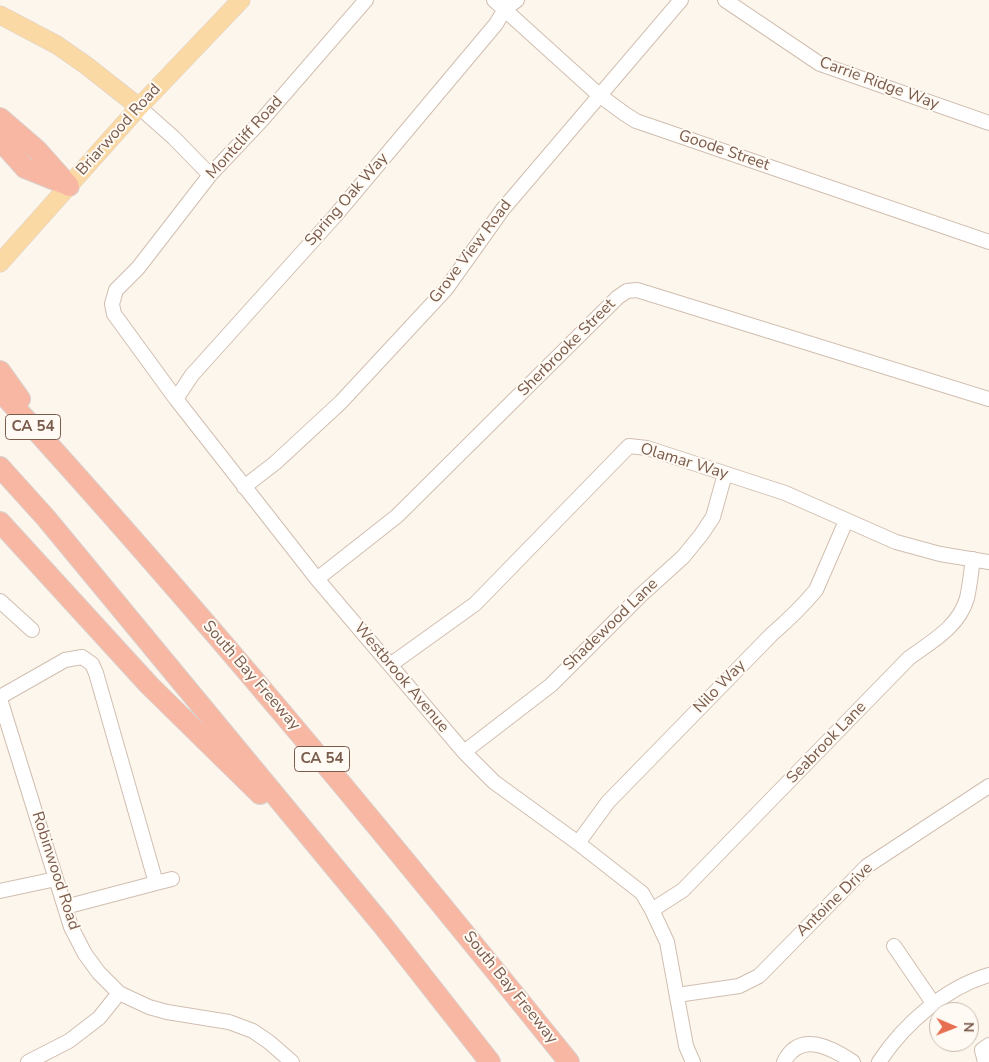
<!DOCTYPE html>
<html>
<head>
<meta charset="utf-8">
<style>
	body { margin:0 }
	#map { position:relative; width:989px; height:1062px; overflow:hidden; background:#fdf6ec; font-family:"Nunito Sans",sans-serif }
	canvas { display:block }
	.north { position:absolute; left:929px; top:1002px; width:50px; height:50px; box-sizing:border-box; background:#fffaf3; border:1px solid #cabbb1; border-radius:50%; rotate:91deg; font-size:14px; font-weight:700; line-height:20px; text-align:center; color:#7a5c4d }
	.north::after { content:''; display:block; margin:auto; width:18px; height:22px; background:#e76f51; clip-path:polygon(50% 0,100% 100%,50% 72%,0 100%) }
</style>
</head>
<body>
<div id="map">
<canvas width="989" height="1062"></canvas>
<div class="north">N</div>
</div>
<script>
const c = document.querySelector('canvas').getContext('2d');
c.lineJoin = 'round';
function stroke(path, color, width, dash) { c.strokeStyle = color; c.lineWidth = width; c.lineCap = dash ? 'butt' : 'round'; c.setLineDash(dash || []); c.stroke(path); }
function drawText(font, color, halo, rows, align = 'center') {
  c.font = font + ' "Nunito Sans",sans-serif'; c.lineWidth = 4; c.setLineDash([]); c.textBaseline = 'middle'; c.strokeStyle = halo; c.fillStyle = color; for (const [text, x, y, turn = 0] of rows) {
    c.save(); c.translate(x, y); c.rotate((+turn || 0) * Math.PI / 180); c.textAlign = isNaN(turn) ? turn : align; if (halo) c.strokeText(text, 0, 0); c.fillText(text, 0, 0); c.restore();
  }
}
const minor = new Path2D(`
	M366,0l-105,121 -51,54 -72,93 -22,22 -4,14 2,10 62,85 141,180 147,173 30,30 84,61 64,50 10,17 15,32 19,104 7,16
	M494,0l105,95 26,19 11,7 353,121
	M725,0l95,64 169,59
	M139,107l35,31 36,37
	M176,399l16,-24 143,-159 161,-192 9,-15 12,-9
	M244,487l31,-24 66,-61 105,-113 57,-80 178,-209
	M317,579l80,-63 221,-219 9,-6 10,-1 352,109
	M0,601l32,29
	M390,665l85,-61 154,-158 18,2 138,45 111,49 44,12 49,8
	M0,697l58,-33 7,-4 17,-3 10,7 4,9 60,210 -91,24
	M0,699l71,228 14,27 14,19 20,20 30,14 18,5 62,10 24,9 16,11 23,20
	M464,752l87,-67 90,-90 42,-38 18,-22 12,-18 12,-43
	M578,843l30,-41 163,-167c16,-14 31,-28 45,-45l30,-69
	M156,883l16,-4
	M0,891l56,-12
	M652,910l31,-20 226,-232c22,-16 50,-31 58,-60 3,-13 4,-26 6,-39
	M894,946l39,57
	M677,995l62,-9 20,-10 108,-110 122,-80
	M28,1062l41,-21 30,-23 20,-25
	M784,1062c16,-32 48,-14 69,0
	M879,1062c25,-38 66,-74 110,-87
	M985,1062l-3,-12 7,-5`);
const major = new Path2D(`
	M0,15l57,30 30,21 52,41
	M0,263l139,-156 102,-107`);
const highway = new Path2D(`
	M0,118l37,32 32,36
	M0,140l25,28 40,16
	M0,371l20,28
	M0,391c198,216 385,443 569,671
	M0,467l46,51 338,409 106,135
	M0,522l149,163 111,109`);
stroke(minor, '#d1beb0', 16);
stroke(major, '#dad1cd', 19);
stroke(highway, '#dad1cd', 22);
stroke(minor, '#fff', 14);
stroke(major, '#fbd9a5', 18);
stroke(highway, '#f7b7a3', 20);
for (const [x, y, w] of [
	[33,427,55],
	[322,759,55]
]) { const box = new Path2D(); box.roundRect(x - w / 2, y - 12.5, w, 25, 4); c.fillStyle = '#fffaf3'; c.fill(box); stroke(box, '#7a5c4d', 1); }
drawText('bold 15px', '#7a5c4d', null, [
	["CA 54",33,427],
	["CA 54",322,759]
]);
drawText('16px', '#7a5c4d', '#fffaf3', [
	["Carrie Ridge Way",879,84,20],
	["Briarwood Road",119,130,-48],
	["Montcliff Road",245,138,-48],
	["Goode Street",724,151,19],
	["Spring Oak Way",347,200,-49],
	["Grove View Road",471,252,-53],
	["Sherbrooke Street",567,348,-45],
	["Olamar Way",684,462,17],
	["Shadewood Lane",611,625,-44],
	["South Bay Freeway",251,676,49],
	["Westbrook Avenue",401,678,50],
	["Nilo Way",720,687,-46],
	["Seabrook Lane",827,743,-46],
	["Robinwood Road",55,871,72],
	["Antoine Drive",835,900,-44],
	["South Bay Freeway",510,988,51]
]);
</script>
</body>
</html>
